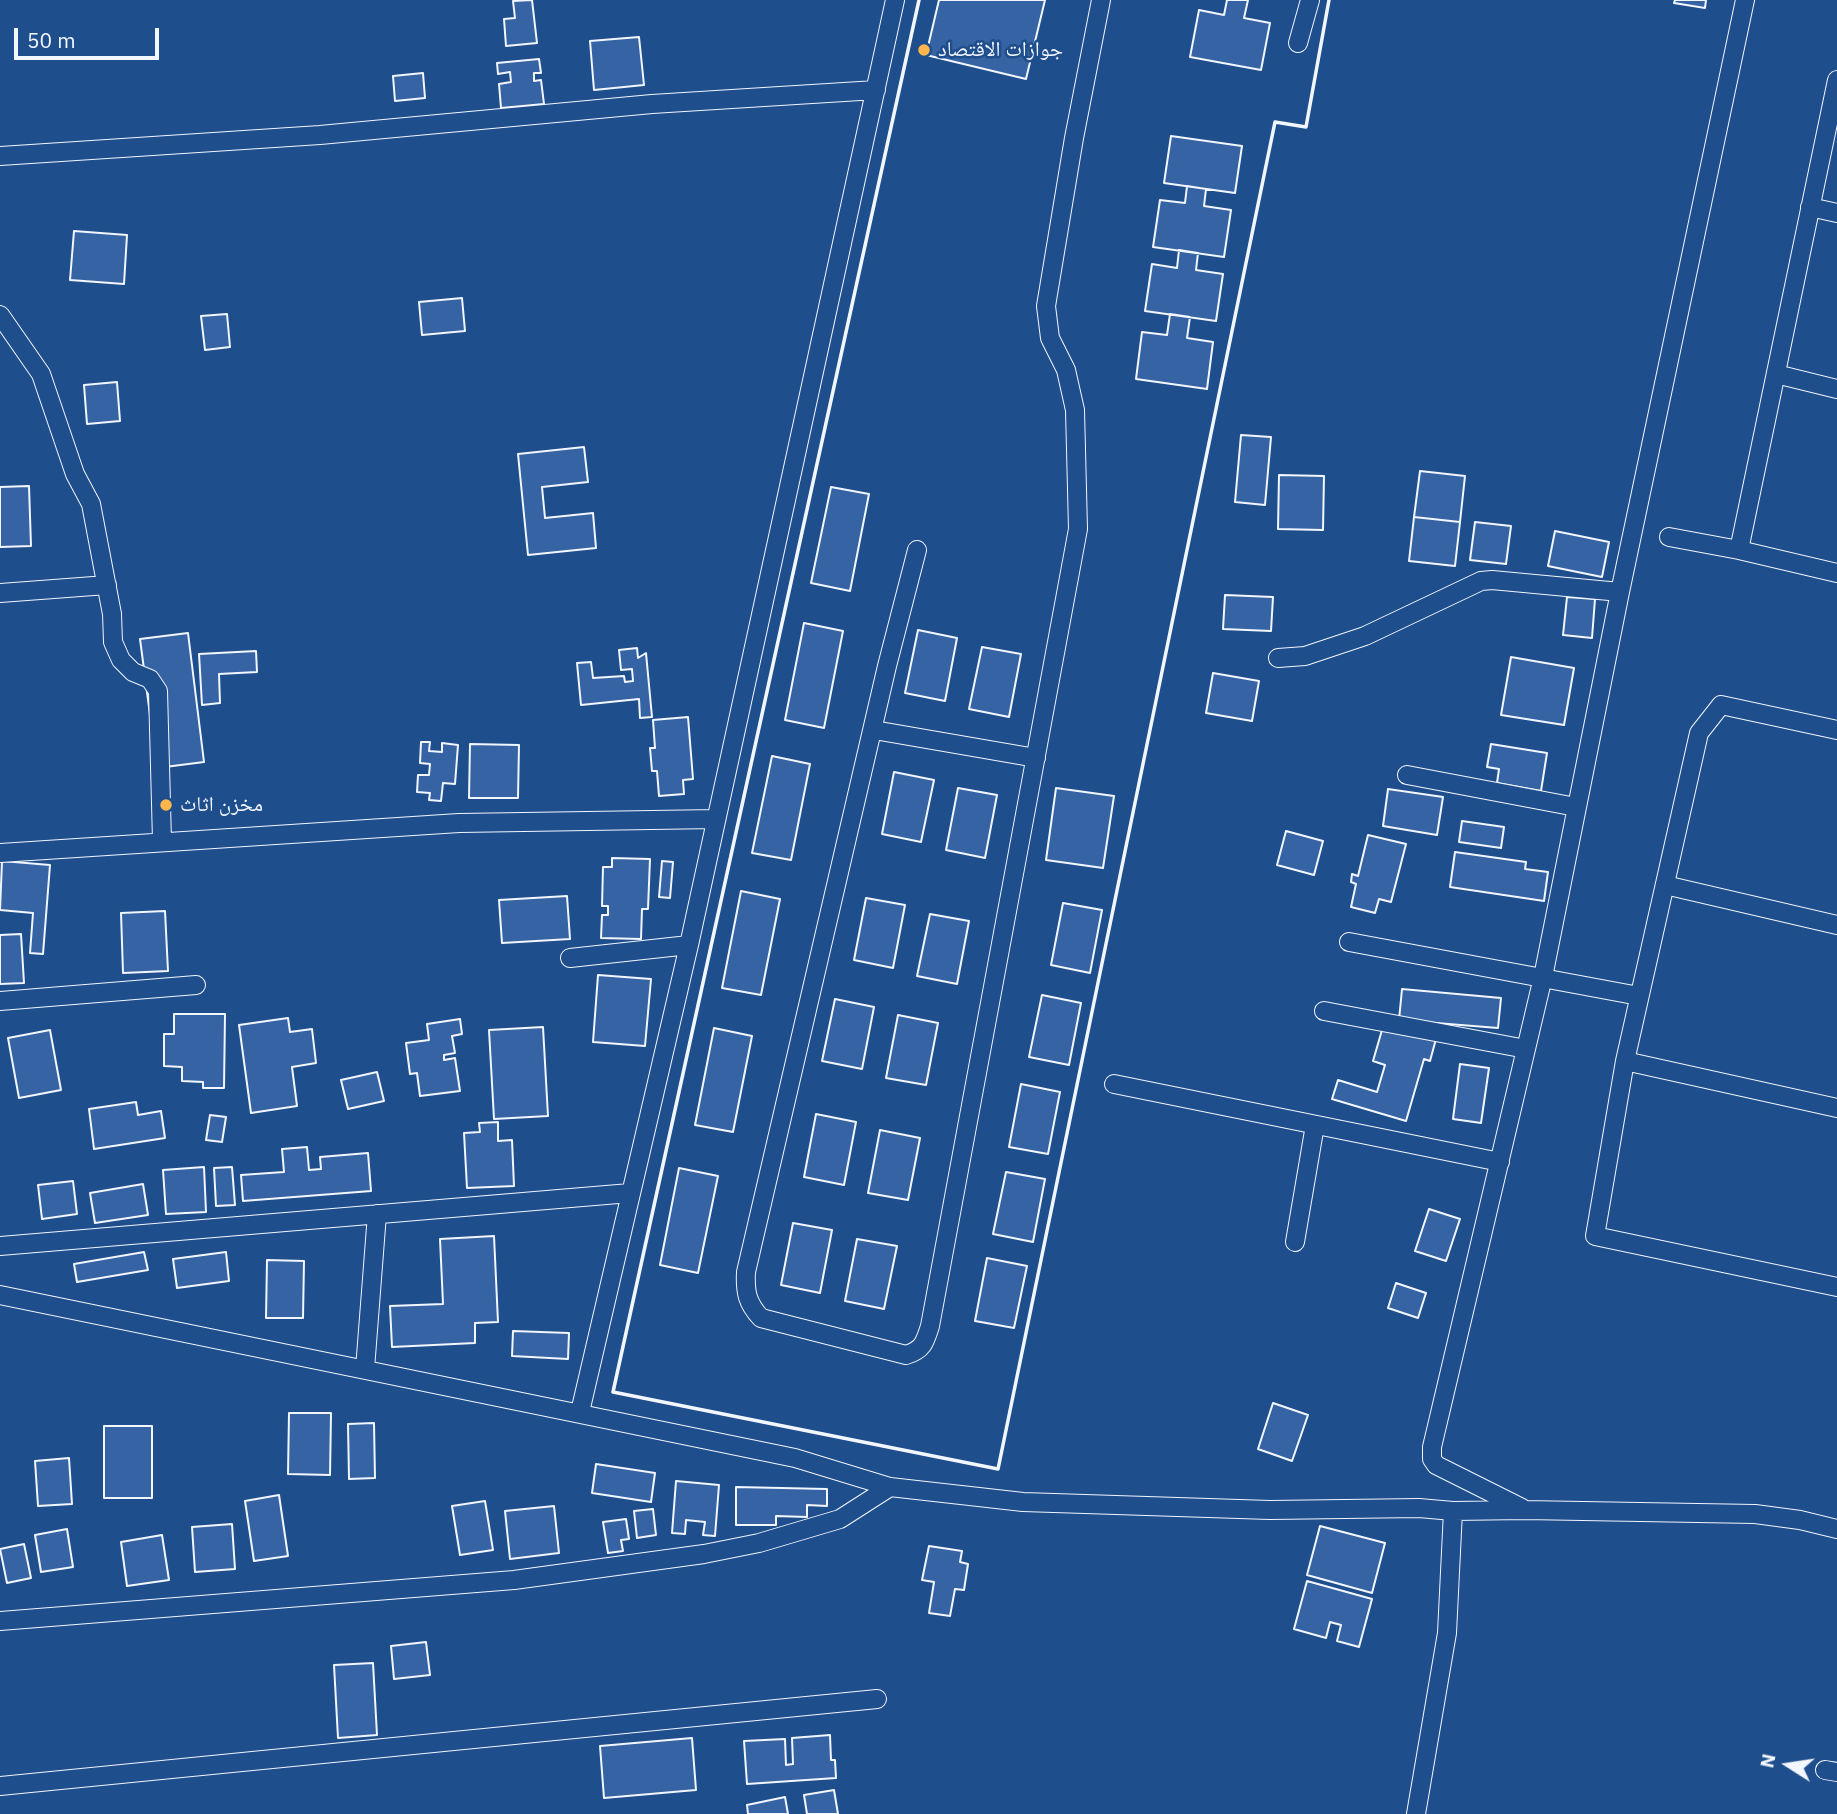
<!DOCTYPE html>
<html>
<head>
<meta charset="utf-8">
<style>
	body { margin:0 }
	#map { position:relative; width:1837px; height:1814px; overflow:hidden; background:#1f4e8c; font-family:"IBM Plex Sans",sans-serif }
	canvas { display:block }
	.north { position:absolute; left:1753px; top:1730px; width:70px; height:70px; -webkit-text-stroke:5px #1f4e8c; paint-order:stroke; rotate:282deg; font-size:19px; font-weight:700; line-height:28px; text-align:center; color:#f2f6ff }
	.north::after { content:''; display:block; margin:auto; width:24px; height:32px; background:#f2f6ff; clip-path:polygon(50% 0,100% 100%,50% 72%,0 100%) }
	.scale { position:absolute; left:14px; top:28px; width:145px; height:32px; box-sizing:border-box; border:4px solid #f2f6ff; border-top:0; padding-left:9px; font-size:21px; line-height:24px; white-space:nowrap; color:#f2f6ff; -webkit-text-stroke:5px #1f4e8c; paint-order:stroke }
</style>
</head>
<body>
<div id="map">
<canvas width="1837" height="1814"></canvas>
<div class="north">N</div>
<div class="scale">50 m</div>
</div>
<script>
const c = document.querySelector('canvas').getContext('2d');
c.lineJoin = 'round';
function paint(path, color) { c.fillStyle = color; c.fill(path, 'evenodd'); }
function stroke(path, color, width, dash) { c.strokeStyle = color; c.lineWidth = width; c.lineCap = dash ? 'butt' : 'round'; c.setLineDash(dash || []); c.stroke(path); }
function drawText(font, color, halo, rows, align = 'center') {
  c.font = font + ' "IBM Plex Sans","Noto Naskh Arabic",sans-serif'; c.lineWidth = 5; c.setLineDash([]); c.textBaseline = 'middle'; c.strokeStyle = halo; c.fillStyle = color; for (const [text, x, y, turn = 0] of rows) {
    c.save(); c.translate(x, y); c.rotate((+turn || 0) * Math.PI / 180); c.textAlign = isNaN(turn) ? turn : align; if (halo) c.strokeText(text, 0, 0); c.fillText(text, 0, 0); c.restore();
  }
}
const building = new Path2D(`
	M532,0l5,43 -31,3 -2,-27 11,-1 -2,-17z
	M939,0h106l-19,79 -100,-24z
	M1227,0h21l-4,18 26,5 -9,47 -71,-13 9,-47 25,5z
	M1675,0h31l-1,8 -31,-5z
	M639,37l5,48 -50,5 -4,-49z
	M539,59l2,14h-7v8l7,-1 3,24 -43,4 -2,-24 12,-2 -1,-10 -12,2 -1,-11z
	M423,73l2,25 -30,3 -2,-25z
	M1171,136l71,10 -7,47 -71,-10z
	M1187,186l19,3 -2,17 27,4 -7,47 -71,-10 7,-47 25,3z
	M74,231l53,4 -3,49 -54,-4z
	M1179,250l19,3 -2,17 27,4 -7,47 -71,-10 7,-47 25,4z
	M462,298l3,33 -43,4 -3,-33z
	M227,314l3,33 -25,3 -4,-34z
	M1170,314l20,3 -3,21 26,4 -6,47 -71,-10 6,-47 25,3z
	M117,382l3,39 -33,3 -3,-39z
	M1241,435l30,2 -6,68 -30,-3z
	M584,447l4,35 -46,5 3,31 48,-5 3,35 -68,7 -10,-101z
	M1420,471l45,5 -5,46 -46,-5z
	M1279,475l45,1 -1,54 -45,-1z
	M29,486l2,60 -31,1v-60z
	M831,487l38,7 -19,97 -39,-8z
	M1414,517l46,5 -5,44 -46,-5z
	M1475,522l36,4 -5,38 -36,-4z
	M1555,531l54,11 -7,35 -54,-11z
	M1225,595l48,2 -2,34 -48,-2z
	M1567,597l28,2 -3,39 -29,-3z
	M804,623l39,8 -19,97 -39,-8z
	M918,630l39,8 -12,63 -40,-8z
	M188,633l16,129 -47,6 -17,-129z
	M982,647l39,7 -12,63 -40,-8z
	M637,648l1,10 8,-5 6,64 -12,1 -1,-19 -58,6 -4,-42 14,-1 2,16 31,-2 1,6 8,-1 -1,-12 -11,1 -2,-20z
	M256,651l1,21 -38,2 1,29 -18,2 -3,-51z
	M1511,657l63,11 -10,57 -63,-10z
	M1213,673l46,8 -7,40 -46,-8z
	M688,717l5,62 -10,1 1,14 -25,2 -2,-25h-5l-2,-23h5l-2,-28z
	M421,742h9l-1,9 13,1v-9l16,2 -3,39 -12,-1 -2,18 -12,-1 1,-7 -13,-1 1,-17h11l1,-11 -10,-1z
	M470,744l49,1 -1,53h-49z
	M1491,744l56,9 -6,38 -44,-8 2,-14 -12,-2z
	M772,756l38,8 -19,96 -39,-7z
	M894,772l40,8 -13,62 -39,-8z
	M958,788l39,7 -12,63 -39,-8z
	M1056,788l58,8 -11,72 -57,-8z
	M1388,789l55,8 -6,38 -54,-9z
	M1462,821l42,6 -3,21 -42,-6z
	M1286,831l37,10 -9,34 -37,-10z
	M1368,835l38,9 -15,58 -12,-3 -4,14 -24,-6 5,-23 -5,-2 1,-8 6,2z
	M1455,852l71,10 -1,7 23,3 -4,29 -94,-14z
	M612,858l38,1 -2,50h-6l-1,30 -40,-1 1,-23h6v-9h-6l1,-39h9z
	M2,861l48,4 -7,89 -13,-1 3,-40 -33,-3z
	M662,861l11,1 -3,36 -11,-1z
	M741,891l39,8 -19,96 -39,-7z
	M567,896l3,43 -68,4 -3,-43z
	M866,898l39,7 -12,63 -39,-8z
	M1063,903l39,7 -12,63 -39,-8z
	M165,911l3,60 -45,2 -2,-60z
	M930,914l39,7 -12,63 -40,-8z
	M21,934l3,49 -24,1v-49z
	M598,975l53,4 -6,67 -52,-4z
	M1402,989l99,9 -3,30 -99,-8z
	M1042,995l39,8 -12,62 -40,-8z
	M835,999l39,8 -12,62 -40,-8z
	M174,1014h51l-1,74h-21v-6l-21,-1v-14l-18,-1v-32h10z
	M898,1015l40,8 -12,62 -40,-7z
	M288,1018l2,14 22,-3 4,34 -24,4 5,39 -46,7 -12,-88z
	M460,1019l2,15 -10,2 3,17 -11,2v5l11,-2 5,33 -40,5 -3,-23 -7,1 -4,-31 23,-3 -2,-16z
	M1384,1023l52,16 -6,22 -6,-2 -18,62 -74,-22 6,-19 39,12 8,-27 -12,-4z
	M543,1027l5,89 -54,3 -5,-89z
	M714,1028l38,8 -19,96 -38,-7z
	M50,1030l11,60 -42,8 -11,-60z
	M1460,1064l29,4 -8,55 -28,-4z
	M377,1072l7,29 -36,8 -7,-29z
	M1021,1084l39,8 -12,62 -39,-7z
	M136,1102l2,13 23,-4 4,27 -71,11 -5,-40z
	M816,1114l40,8 -12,63 -40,-8z
	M210,1115l16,2 -4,25 -16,-2z
	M498,1122v19l14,-1 2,46 -47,2 -3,-55 16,-1 -1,-9z
	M880,1130l40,8 -12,62 -40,-7z
	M307,1147l2,23 12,-1 -1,-12 48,-4 3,38 -128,10 -2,-26 43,-3 -2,-23z
	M204,1167l2,45 -40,2 -3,-44z
	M232,1167l3,38 -19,1 -2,-38z
	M679,1168l39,8 -20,97 -38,-8z
	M1006,1172l39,7 -12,63 -40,-8z
	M73,1181l4,33 -35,5 -4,-34z
	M143,1184l5,31 -53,8 -5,-30z
	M1429,1209l31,10 -14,42 -31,-10z
	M793,1223l39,7 -12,63 -39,-8z
	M494,1236l4,86 -23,1v20l-83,4 -2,-41 53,-2 -3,-65z
	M857,1239l40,7 -13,63 -39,-8z
	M144,1252l4,18 -71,12 -3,-18z
	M226,1252l3,29 -52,7 -4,-29z
	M987,1258l40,8 -13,62 -39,-7z
	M267,1260l37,1 -1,57h-37z
	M1396,1283l30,10 -8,25 -30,-10z
	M513,1331l56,2 -1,26 -56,-3z
	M1273,1403l35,12 -16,46 -34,-12z
	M289,1413h42l-1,62 -42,-1z
	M374,1423l1,55 -26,1 -1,-55z
	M104,1426h48v72h-48z
	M69,1458l3,46 -34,2 -3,-45z
	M596,1464l59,9 -4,29 -59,-9z
	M676,1481l43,4 -4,51 -12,-1 2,-13 -19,-2 -1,14 -13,-1z
	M736,1487l91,2v17l-20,-1v12l-31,-1v9h-40z
	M279,1495l9,61 -34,5 -9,-60z
	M485,1501l8,49 -33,5 -8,-49z
	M554,1506l5,47 -49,6 -5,-48z
	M653,1509l3,26 -19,3 -3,-27z
	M626,1519l3,20 -8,1 2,11 -15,2 -5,-31z
	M232,1524l3,45 -40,3 -3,-45z
	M1320,1526l65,17 -13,50 -65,-18z
	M67,1529l6,38 -32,5 -6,-37z
	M162,1535l7,45 -42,6 -6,-44z
	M24,1544l7,34 -24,5 -7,-34z
	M929,1546l33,5 -2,11 8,2 -4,26 -9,-1 -5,27 -21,-3 5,-31 -12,-2z
	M1307,1581l65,18 -13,48 -22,-6 4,-16 -11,-3 -4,16 -32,-9z
	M426,1642l4,33 -36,4 -3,-33z
	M373,1663l4,72 -39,3 -4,-73z
	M830,1735l1,25h4l1,18 -89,6 -3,-43 41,-2 1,26 7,-1 -1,-26z
	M692,1738l4,52 -92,8 -4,-52z
	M834,1790l4,24h-31l-3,-19z
	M785,1797l3,17h-40l-1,-9z`);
paint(building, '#3563a3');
stroke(building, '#f2f6ff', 2);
const street = new Path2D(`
	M1298,43l12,-43
	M1837,80l-98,470 98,23
	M0,156l320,-21 332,-31 224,-14
	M1810,207l27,6
	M0,315l41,59 34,100 16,30 21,110 1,28 8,18 12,12 17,7 8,12 4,150
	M1776,374l61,15
	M1669,537l70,13
	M917,550l-30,116 -141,606c-1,20 1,31 15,46l145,37c17,-5 19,-13 24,-29l148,-797 -3,-119 -9,-40 -16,-32 -4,-32 28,-168 27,-138
	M0,593l107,-8
	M1278,658l27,-2 60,-20 116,-55 11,-1 128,12
	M874,730l162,28
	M1407,775l169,32
	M0,853l459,-30 257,-4
	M1665,885l172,40
	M1349,942l290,54
	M570,958l119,-13
	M0,1001l196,-16
	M1324,1011l202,38
	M1625,1061l74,-328 22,-28 116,25
	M1114,1084l386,78
	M1837,1108l-212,-47 -30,175 242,51
	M1295,1242l20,-117
	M0,1246l630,-53
	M0,1295l795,163 95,29 133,15 247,8 149,-2 34,3 72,-1 230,4 45,6 37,9
	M365,1369l12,-155
	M580,1412l109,-467 206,-945
	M1522,1508l-86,-43 -4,-6v-12l111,-470 77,-385 125,-592
	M0,1621l514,-41 190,-26 55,-11 81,-24 50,-32
	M1825,1770l12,2
	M0,1786l877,-87
	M1416,1814l31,-181 6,-122`);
stroke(street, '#f2f6ff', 20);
stroke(street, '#1f4e8c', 18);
stroke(new Path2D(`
	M919,0l-306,1392 385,77 277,-1347 31,5 23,-127`), '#f2f6ff', 3.5);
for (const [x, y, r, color] of [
	[924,50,7,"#ffb74d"],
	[166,805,7,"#ffb74d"]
]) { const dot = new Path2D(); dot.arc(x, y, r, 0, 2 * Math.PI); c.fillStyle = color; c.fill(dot); stroke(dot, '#1f4e8c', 2.5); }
drawText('21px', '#f2f6ff', '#1f4e8c', [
	["جوازات الاقتصاد",938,50],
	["مخزن اثاث",180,805]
], 'left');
</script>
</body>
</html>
